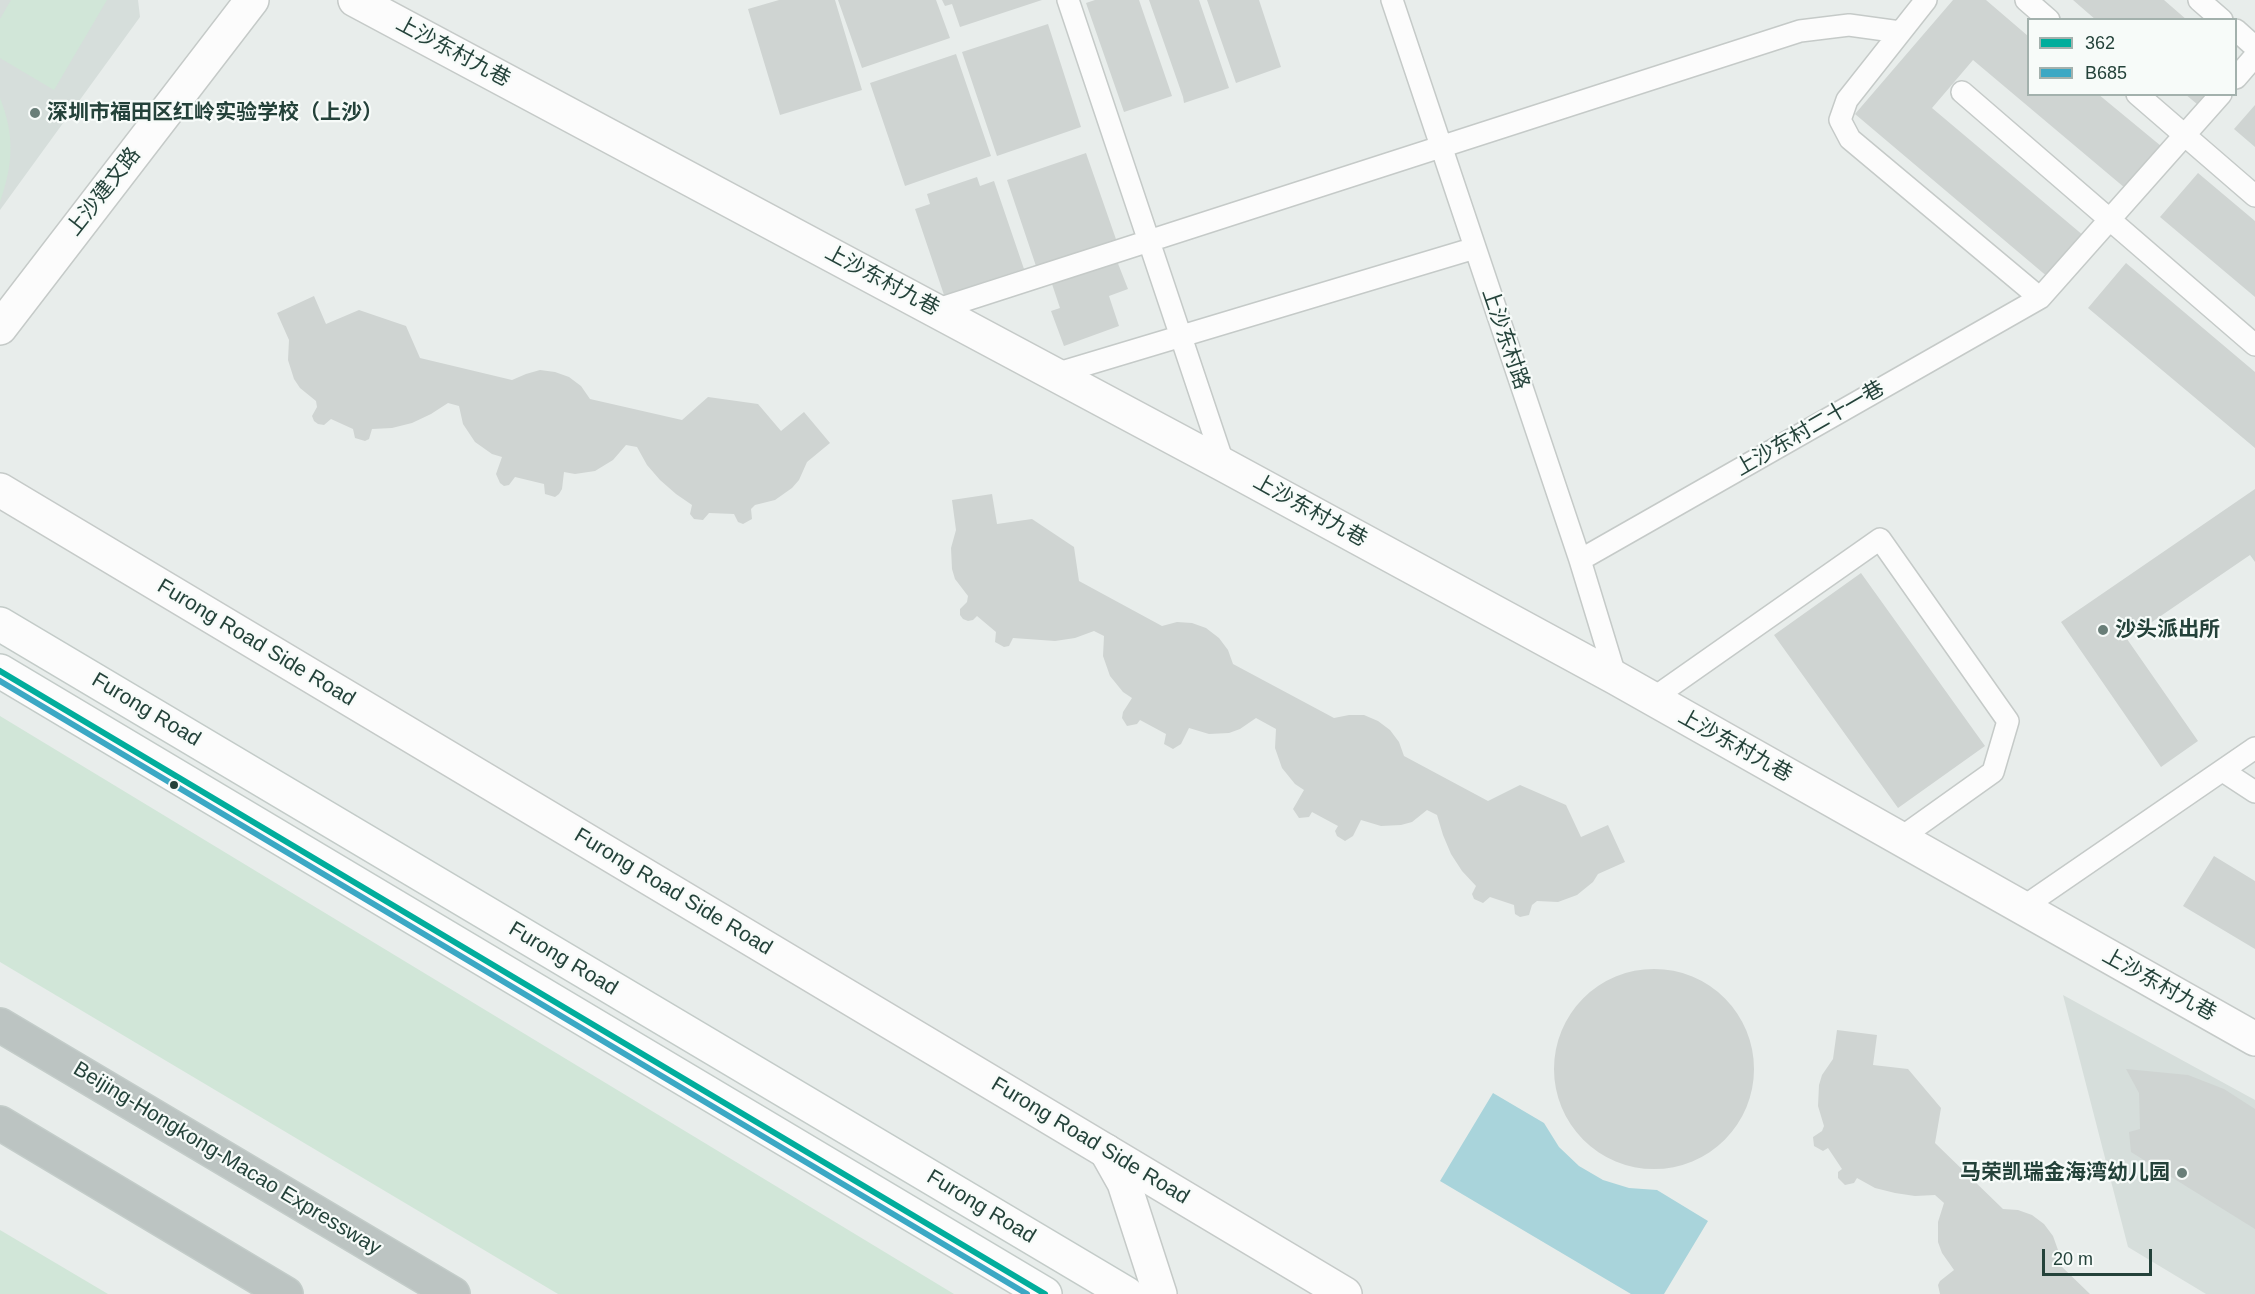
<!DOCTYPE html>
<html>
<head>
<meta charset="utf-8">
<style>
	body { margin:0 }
	#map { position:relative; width:2255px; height:1294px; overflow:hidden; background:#e8edeb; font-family:Arial,sans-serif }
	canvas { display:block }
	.legend { position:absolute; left:2027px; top:18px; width:210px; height:78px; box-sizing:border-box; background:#f7fbf9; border:2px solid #a3b1ad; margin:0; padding:8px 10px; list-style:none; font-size:18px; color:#24423a }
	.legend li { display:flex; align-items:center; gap:12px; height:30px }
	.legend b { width:30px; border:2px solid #a3b1ad }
	.scale { position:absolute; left:2042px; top:1249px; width:110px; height:27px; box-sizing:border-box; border:3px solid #24423a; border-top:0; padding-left:8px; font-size:18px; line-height:21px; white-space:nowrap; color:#24423a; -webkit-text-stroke:4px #f7fbf9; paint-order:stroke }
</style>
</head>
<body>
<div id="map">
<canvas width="2255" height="1294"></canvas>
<ul class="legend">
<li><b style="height:8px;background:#01ad9c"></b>362</li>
<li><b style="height:8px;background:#3ca8c4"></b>B685</li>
</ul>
<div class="scale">20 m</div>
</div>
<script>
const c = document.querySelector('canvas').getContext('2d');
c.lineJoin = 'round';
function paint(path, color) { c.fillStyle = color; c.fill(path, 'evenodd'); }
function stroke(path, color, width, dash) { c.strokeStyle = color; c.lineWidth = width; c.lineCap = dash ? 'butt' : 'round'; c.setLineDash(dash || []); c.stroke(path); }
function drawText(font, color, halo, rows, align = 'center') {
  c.font = font + ' Arial,"Noto Sans SC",sans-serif'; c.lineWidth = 4.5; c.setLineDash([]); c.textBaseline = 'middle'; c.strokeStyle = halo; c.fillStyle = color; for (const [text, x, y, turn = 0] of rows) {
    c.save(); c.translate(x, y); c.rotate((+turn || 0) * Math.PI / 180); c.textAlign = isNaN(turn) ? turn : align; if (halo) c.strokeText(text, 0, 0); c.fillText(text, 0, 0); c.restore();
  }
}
paint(new Path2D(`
	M0,0h138l2,17 -140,193z
	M2063,995l192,105v194h-49l-78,-47z`), '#d6dedb');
paint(new Path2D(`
	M11,0h96l-53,90 -54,-32v-39z
	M0,98c15,38 13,66 0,104z
	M0,716l954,578h-396l-558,-332z
	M0,1230l108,64h-108z`), '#d1e6d8');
paint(new Path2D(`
	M1493,1093l51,30 15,24 20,19 24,14 26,8 28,2 51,31 -44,73h-33l-191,-113z`), '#a9d4db');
paint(new Path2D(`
	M779,0h56l27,90 -82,25 -32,-106z
	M838,0h98l14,38 -88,30z
	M942,0h100l-82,27 -8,-23 -7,2z
	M1095,0h44l33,96 -48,16 -38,-109z
	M1149,0h50l30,88 -45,15 -1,-6z
	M1207,0h52l22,67 -45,16z
	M1953,0h33l42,36v58h70l63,52 -36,42 -152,-128 -41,48 152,128 -35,42 -194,-164z
	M2073,0h91l23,20h-91z
	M1048,24l33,103 -84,29 -35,-104z
	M956,54l35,102 -86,30 -35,-103z
	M2185,94h20l-8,10z
	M2255,105v42l-21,-18z
	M1086,153l32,92 -80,27 -31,-92z
	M2198,173l57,48v76l-95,-80z
	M977,177l3,9 14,-5 30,88 -80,26 -29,-86 15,-5 -3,-10z
	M1117,261l11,28 -19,7 10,30 -55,20 -13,-35 9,-3 -8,-24z
	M2126,263l129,109v76l-167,-140z
	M314,296l12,28 33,-14 47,16 14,32 92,22 14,-6 14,-4 15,2 14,5 12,9 9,13 92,21 26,-23 50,7 23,27 23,-19 26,31 -23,19 -8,18 -7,8 -17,12 -20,5 -4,4 1,10 -9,5 -5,-2 -4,-8 -25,-1 -6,7 -9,-1 -4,-5 2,-9 -16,-11 -16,-14 -13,-15 -10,-18 -11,-2 -13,15 -18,11 -20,3 -11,-2 -2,17 -3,5 -4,3 -10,-3 -1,-10 -29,-7 -6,8 -5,1 -4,-3 -4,-9 6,-17 -10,-3 -17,-12 -12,-18 -4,-18 -11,-3 -17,11 -19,9 -20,5 -20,1 -3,10 -4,2 -10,-3 -2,-9 -22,-10 -7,6 -6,-1 -4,-3 -2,-5 5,-9 -1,-6 -16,-13 -6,-9 -6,-19 1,-20 -12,-27z
	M2255,489v73l-5,-7 -123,84 71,102 -37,26 -100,-145z
	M992,494l5,30 35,-5 42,28 5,34 83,45 15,-4 15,1 14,5 13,10 9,12 5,14 101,54 15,-3h15l14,6 12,9 9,12 5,14 84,45 32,-16 46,20 15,32 27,-12 17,37 -27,12 -5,8 -16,13 -19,7 -21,-1 -5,4 -3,10 -9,2 -5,-3 -1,-9 -24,-8 -7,6 -9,-4 -2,-5 4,-8 -14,-15 -11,-17 -8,-19 -6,-20 -10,-5 -15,12 -11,3 -20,1 -20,-6 -8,16 -8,5 -8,-5 -2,-5 3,-5 -26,-14 -3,5 -10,1 -6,-9 11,-19 -9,-6 -13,-16 -7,-20 1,-19 -20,-11 -16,11 -11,4 -20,1 -20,-6 -8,16 -8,5 -9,-5 2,-10 -26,-14 -3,4 -10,2 -5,-8 1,-6 9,-14 -9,-6 -13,-16 -7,-20 1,-20 -10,-5 -19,7 -20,3 -42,-3 -4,8 -5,1 -9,-5 1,-10 -19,-16 -4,4 -5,1 -5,-2 -3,-4v-6l7,-7 1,-6 -13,-17 -3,-10 -1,-21 5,-18 -4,-30z
	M1861,573l124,173 -87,62 -124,-173z
	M2214,856l41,25v68l-72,-43z
	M1554 1069a100 100 0 1 1 200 0a100 100 0 1 1-200 0Z
	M1837,1030l40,5 -4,30 35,4 33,39 -6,35 68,66 15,1 14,5 12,9 9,12 5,14 2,15 30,29h-150l-2,-9 2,-4 14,-11 -12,-17 -4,-11v-20l6,-19 -9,-8 -20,1 -20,-3 -20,-5 -18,-10 -3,5 -9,2 -7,-7v-6l4,-3 -14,-21 -5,3 -9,-5 -1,-9 9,-6 2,-5 -6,-20 1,-21 3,-10 11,-16z
	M2126,1069l62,6 36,14 31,20v120l-124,-77 -2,-20 11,-3 -1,-36z`), '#cfd4d2');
const service = new Path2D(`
	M1068,0l156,465
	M1392,0l188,560 36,118
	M1926,0l-79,100 -7,20 10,19 190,159
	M2026,0l23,20
	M2199,0l23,20
	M2236,30l19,17
	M2236,78l19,-22
	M1962,92l293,253
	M2137,94l118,102
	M935,310l865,-279 49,-6 51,7
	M1055,374l420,-126
	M1580,560l460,-262 181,-204
	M1652,699l228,-160 128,182 -15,51 -94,67
	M2223,771l32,21
	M2022,908l233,-160`);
const minor = new Path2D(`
	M355,0l869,465 392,213 639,361
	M0,328l252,-328
	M1106,1151l18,32 36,111`);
const tertiary = new Path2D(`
	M0,490l1345,804`);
const secondary = new Path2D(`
	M0,624l1127,670
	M0,671l1045,623`);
const motorway = new Path2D(`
	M0,1025l453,269
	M0,1123l286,171`);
stroke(service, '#c5cac8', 24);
stroke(minor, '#c5cac8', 36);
stroke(tertiary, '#c5cac8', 36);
stroke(secondary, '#c3cbc8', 36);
stroke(motorway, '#c3ccc9', 36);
stroke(service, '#fcfcfc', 21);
stroke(minor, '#fcfcfc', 33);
stroke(tertiary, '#fcfcfc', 33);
stroke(secondary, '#fcfcfc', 33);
stroke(motorway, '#bcc4c2', 33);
stroke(new Path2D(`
	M0,671l1045,623`), '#01ad9c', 6);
stroke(new Path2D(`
	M0,681l1027,613`), '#3ca8c4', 6);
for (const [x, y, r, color] of [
	[35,113,6,"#697e78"],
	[2103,630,6,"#697e78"],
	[174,785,5,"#24423a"],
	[2182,1173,6,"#697e78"]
]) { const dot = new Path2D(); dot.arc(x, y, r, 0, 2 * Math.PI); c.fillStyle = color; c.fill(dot); stroke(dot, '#f7fbf9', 2); }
drawText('21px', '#24423a', '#f7fbf9', [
	["上沙东村九巷",453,52,28],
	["上沙建文路",104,192,-52],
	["上沙东村九巷",882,281,28],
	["上沙东村路",1505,339,71],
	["上沙东村二十一巷",1810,429,-30],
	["上沙东村九巷",1310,511,29],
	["Furong Road Side Road",256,643,31],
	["Furong Road",146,710,31],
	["上沙东村九巷",1735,746,29],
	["Furong Road Side Road",673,892,31],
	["Furong Road",563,959,31],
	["上沙东村九巷",2159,985,29],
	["Furong Road Side Road",1090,1141,31],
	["Beijing-Hongkong-Macao Expressway",227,1159,31],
	["Furong Road",981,1207,31]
]);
drawText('bold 21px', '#24423a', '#f7fbf9', [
	["深圳市福田区红岭实验学校（上沙）",47,113],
	["沙头派出所",2115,630],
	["马荣凯瑞金海湾幼儿园",2170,1173,"right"]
], 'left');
</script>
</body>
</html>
